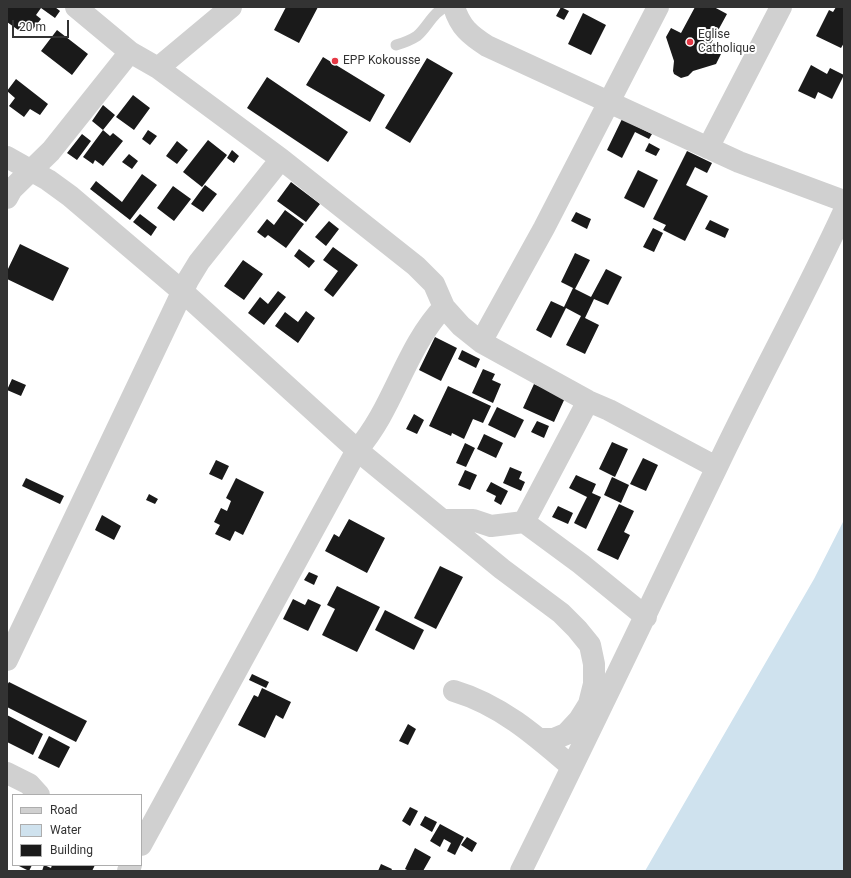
<!DOCTYPE html>
<html>
<head>
<meta charset="utf-8">
<style>
	body { margin:0 }
	#map { position:relative; width:851px; height:878px; overflow:hidden; background:#fff; font-family:Roboto,sans-serif }
	canvas { display:block }
	.frame { position:absolute; inset:0; border:8px solid #333; pointer-events:none }
	.legend { position:absolute; left:12px; top:794px; width:130px; height:72px; box-sizing:border-box; background:#fff; border:1px solid #adadad; margin:0; padding:5px 7px; list-style:none; font-size:12px; color:#333 }
	.legend li { display:flex; align-items:center; gap:8px; height:20px }
	.legend b { width:20px; border:1px solid #adadad }
	.scale { position:absolute; left:12px; top:20px; width:57px; height:18px; box-sizing:border-box; border:2px solid #333; border-top:0; padding-left:5px; font-size:12px; line-height:14px; white-space:nowrap; color:#333; -webkit-text-stroke:3px #fff; paint-order:stroke }
</style>
</head>
<body>
<div id="map">
<canvas width="851" height="878"></canvas>
<div class="frame"></div>
<ul class="legend">
<li><b style="height:5px;background:#d0d0d0"></b>Road</li>
<li><b style="height:11px;background:#cfe2ee"></b>Water</li>
<li><b style="height:11px;background:#1a1a1a"></b>Building</li>
</ul>
<div class="scale">20 m</div>
</div>
<script>
const c = document.querySelector('canvas').getContext('2d');
c.lineJoin = 'round';
function paint(path, color) { c.fillStyle = color; c.fill(path, 'evenodd'); }
function stroke(path, color, width, dash) { c.strokeStyle = color; c.lineWidth = width; c.lineCap = dash ? 'butt' : 'round'; c.setLineDash(dash || []); c.stroke(path); }
function drawText(font, color, halo, rows, align = 'center') {
  c.font = font + ' Roboto,sans-serif'; c.lineWidth = 4; c.setLineDash([]); c.textBaseline = 'middle'; c.strokeStyle = halo; c.fillStyle = color; for (const [text, x, y, turn = 0] of rows) {
    c.save(); c.translate(x, y); c.rotate((+turn || 0) * Math.PI / 180); c.textAlign = isNaN(turn) ? turn : align; if (halo) c.strokeText(text, 0, 0); c.fillText(text, 0, 0); c.restore();
  }
}
paint(new Path2D(`
	M844,520v351h-199l169,-292z`), '#cfe2ee');
paint(new Path2D(`
	M7,7h48l5,4 -5,7 -14,-10 -5,7 5,4 -8,10 -7,-5 -5,8 -14,-10z
	M286,7h32l-19,36 -25,-13z
	M561,7l8,4 -5,9 -8,-4z
	M695,7h19l13,7 -18,33 12,7 -5,10 -23,7 -5,5 -7,2 -7,-4 -1,-3 1,-10 -8,-24 5,-9 10,5z
	M836,7h8v36l-3,5 -25,-12 13,-26 4,2z
	M583,13l23,12 -15,30 -23,-11z
	M57,30l31,24 -16,21 -31,-24z
	M323,57l62,38 -15,27 -64,-37z
	M427,58l26,15 -43,70 -25,-15z
	M811,65l16,9 3,-6 14,7 -12,24 -14,-7 -3,7 -17,-8z
	M267,77l81,55 -20,30 -81,-54z
	M16,79l32,25 -8,11 -10,-6 -6,8 -15,-11 6,-8 -8,-7z
	M133,95l17,13 -16,22 -18,-13z
	M103,105l12,10 -12,15 -11,-9z
	M622,119l30,15 -3,5 -14,-7 -13,26 -15,-8z
	M103,130l7,6 3,-3 10,8 -20,25 -8,-6 -2,4 -10,-7z
	M148,130l9,6 -7,9 -8,-6z
	M82,134l9,7 -14,19 -10,-7z
	M208,140l19,15 -25,32 -19,-15z
	M177,141l11,9 -11,14 -11,-8z
	M649,143l11,6 -4,7 -11,-5z
	M232,150l7,6 -5,7 -7,-5z
	M687,151l25,12 -5,10 -12,-6 -9,18 22,11 -23,45 -22,-11 3,-5 -13,-6z
	M129,154l9,7 -6,8 -10,-7z
	M638,170l20,10 -14,28 -20,-10z
	M142,174l15,11 -27,35 -40,-31 6,-8 26,21z
	M291,182l29,22 -14,18 -29,-21z
	M205,185l12,9 -14,18 -12,-8z
	M173,186l18,13 -17,22 -17,-13z
	M285,210l19,14 -18,24 -18,-13 -3,3 -8,-6 10,-13 7,6z
	M576,212l15,7 -4,10 -16,-8z
	M140,214l17,13 -6,9 -18,-14z
	M710,220l19,9 -4,9 -20,-9z
	M329,221l10,8 -13,17 -11,-9z
	M653,228l10,5 -9,19 -11,-5z
	M20,244l49,24 -16,33 -46,-22v-8z
	M333,247l25,18 -25,32 -9,-7 14,-19 -15,-11z
	M299,249l16,12 -6,7 -15,-12z
	M575,253l15,7 -15,29 16,8 15,-28 16,8 -14,28 -14,-6 -9,19 14,7 -14,29 -19,-9 15,-29 -15,-8 -15,30 -15,-8 15,-29 13,6 9,-19 -12,-6z
	M243,260l20,14 -19,26 -20,-14z
	M278,291l8,6 -22,28 -16,-12 12,-16 8,7z
	M306,311l9,7 -17,25 -23,-17 10,-14 13,10z
	M435,337l22,11 -16,33 -22,-11z
	M462,350l18,9 -4,9 -18,-9z
	M483,369l12,5 -3,6 9,4 -8,19 -21,-10z
	M12,379l14,6 -5,11 -14,-6z
	M534,384l31,14 -11,24 -31,-14z
	M448,386l43,20 -8,17 -10,-4 -9,20 -12,-6 -1,3 -22,-10z
	M497,407l27,13 -9,18 -27,-13z
	M414,414l10,6 -7,14 -11,-5z
	M537,421l12,5 -5,12 -13,-6z
	M484,434l19,9 -7,15 -19,-9z
	M612,442l16,7 -13,28 -16,-8z
	M465,443l10,5 -9,19 -10,-4z
	M643,458l15,7 -12,26 -16,-7z
	M216,460l13,6 -7,14 -13,-6z
	M510,467l12,5 -3,7 6,3 -4,9 -18,-8z
	M465,470l12,5 -7,15 -12,-5z
	M576,475l20,9 -4,9 9,4 -15,32 -12,-6 13,-26 -18,-9z
	M612,477l17,8 -8,18 -17,-8z
	M26,478l38,18 -4,8 -38,-18z
	M236,478l28,14 -21,43 -8,-4 -5,10 -15,-7 5,-9 -6,-3 7,-14 6,3 4,-10 -5,-3z
	M491,482l17,9 -7,14 -7,-4 2,-5 -10,-5z
	M149,494l9,5 -3,5 -9,-4z
	M619,504l15,7 -10,21 6,3 -12,25 -21,-10z
	M558,506l15,7 -5,11 -16,-7z
	M102,515l19,11 -7,14 -19,-10z
	M349,519l36,19 -18,35 -42,-22 9,-17 5,3z
	M440,566l23,11 -27,52 -22,-11z
	M309,572l9,4 -4,9 -10,-5z
	M337,586l43,21 -23,45 -35,-17 13,-26 -8,-4z
	M293,599l12,6 3,-6 13,6 -13,26 -25,-12z
	M385,610l39,20 -10,20 -39,-20z
	M252,674l17,8 -3,6 -17,-8z
	M9,682l78,39 -11,21 -69,-35v-22z
	M262,688l29,14 -8,17 -7,-4 -11,23 -27,-13 16,-30 4,2z
	M7,715l36,19 -10,21 -26,-13z
	M408,724l8,5 -8,16 -9,-4z
	M49,736l21,11 -11,21 -21,-10z
	M410,807l8,4 -8,15 -8,-5z
	M425,816l12,6 -5,10 -12,-7z
	M440,824l24,13 -9,18 -8,-4 4,-8 -7,-4 -4,8 -10,-6z
	M467,837l10,6 -5,9 -11,-7z
	M415,848l16,9 -8,14h-14l-4,-2z
	M381,864l11,5 -1,2h-13z
	M17,865h15l-3,6z
	M44,865l7,3 1,-3h43l-3,6h-50z`), '#1a1a1a');
stroke(new Path2D(`
	M396,45c7,-2 15,-5 21,-9 10,-8 17,-26 30,-29`), '#d0d0d0', 11);
stroke(new Path2D(`
	M76,7l54,45 28,16 123,91 135,107 18,18 10,23 17,19 20,16 107,59 21,9 107,57
	M454,7c6,20 16,28 33,39l252,116 105,39
	M158,68l73,-61
	M708,148l73,-141
	M7,157l41,23 22,16 113,96 174,158 145,119 59,44 16,16 13,16 4,19v20l-5,20 -10,16 -13,14 -12,5h-15
	M7,198l5,-9 39,-38 79,-99
	M481,342l63,-114 114,-221
	M444,520h29l18,6 33,-4 57,42 65,53
	M524,522l64,-121
	M7,660l181,-380 11,-18 82,-103
	M454,691c47,14 82,45 118,76
	M7,773l22,11 10,11
	M141,845l216,-395c37,-42 48,-102 87,-143
	M128,871l3,-6
	M521,871c66,-133 130,-268 195,-402 41,-87 88,-171 128,-258`), '#d0d0d0', 22);
for (const [x, y, r, color] of [
	[690,42,4,"#e63946"],
	[335,61,4,"#e63946"]
]) { const dot = new Path2D(); dot.arc(x, y, r, 0, 2 * Math.PI); c.fillStyle = color; c.fill(dot); stroke(dot, '#fff', 1.5); }
drawText('12px', '#333', '#fff', [
	["Eglise",698,35],
	["Catholique",698,49],
	["EPP Kokousse",343,61]
], 'left');
</script>
</body>
</html>
